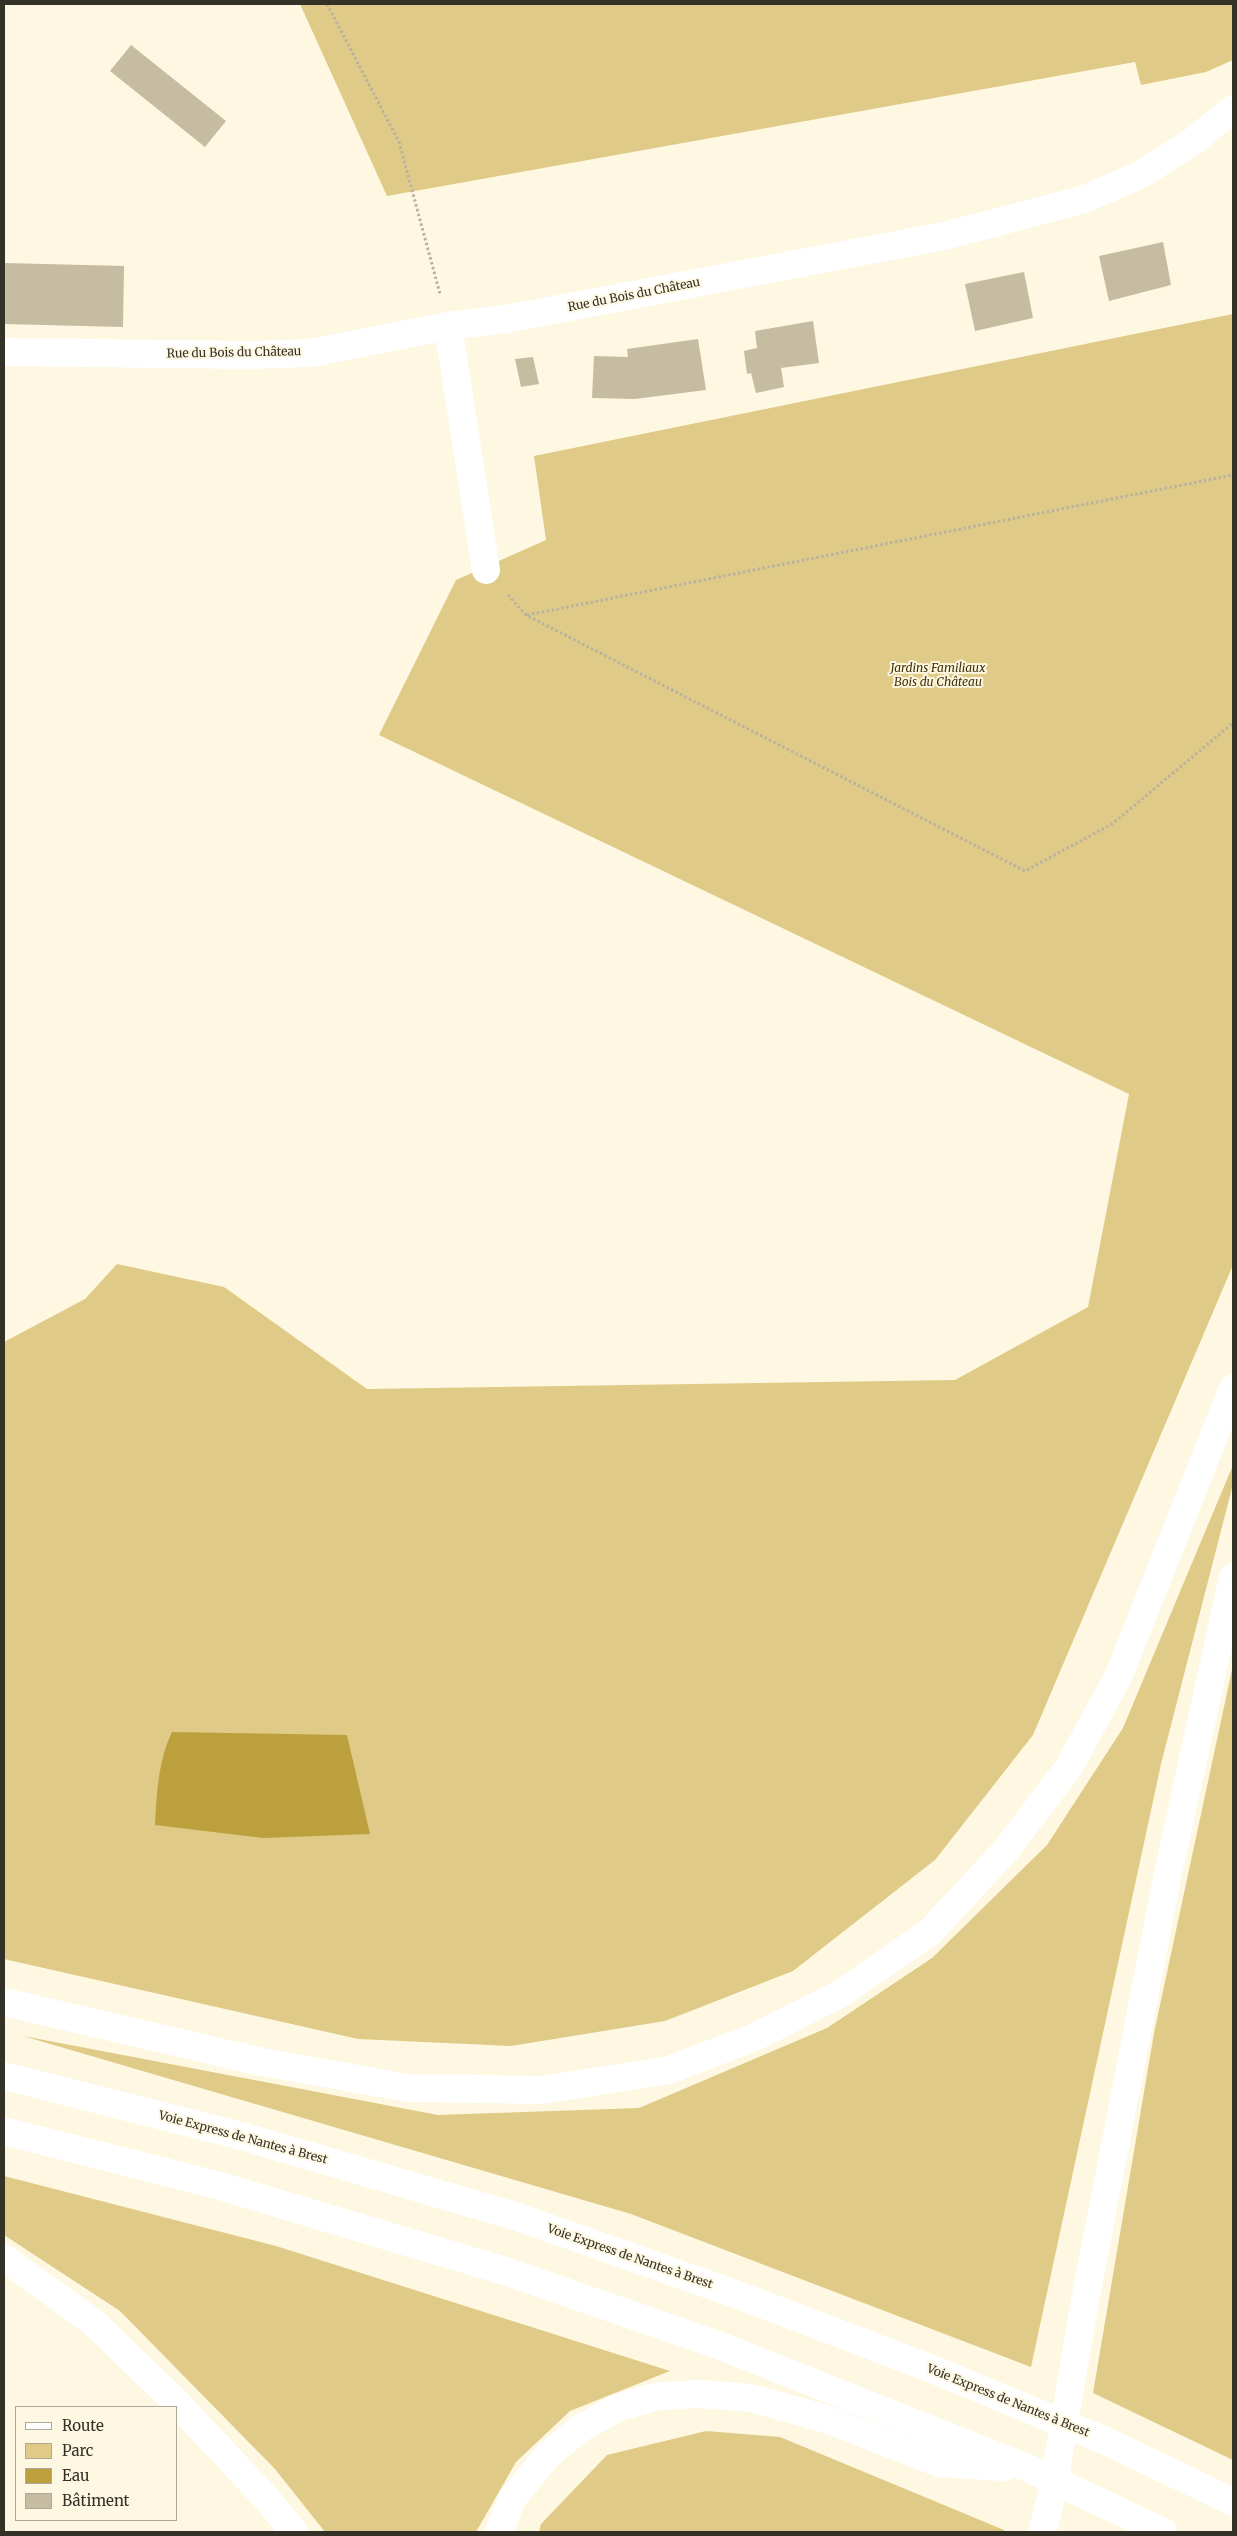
<!DOCTYPE html>
<html>
<head>
<meta charset="utf-8">
<style>
	body { margin:0 }
	#map { position:relative; width:1237px; height:2536px; overflow:hidden; background:#fef7e1; font-family:Merriweather,serif }
	canvas { display:block }
	.frame { position:absolute; inset:0; border:5px solid #343127; pointer-events:none }
	.legend { position:absolute; left:15px; top:2406px; width:162px; height:115px; box-sizing:border-box; background:#fef7e1; border:1px solid #ada897; margin:0; padding:6px 9px; list-style:none; font-size:15px; color:#343127 }
	.legend li { display:flex; align-items:center; gap:10px; height:25px }
	.legend b { width:25px; border:1px solid #ada897 }
</style>
</head>
<body>
<div id="map">
<canvas width="1237" height="2536"></canvas>
<div class="frame"></div>
<ul class="legend">
<li><b style="height:6px;background:#fff"></b>Route</li>
<li><b style="height:14px;background:#dfcb87"></b>Parc</li>
<li><b style="height:14px;background:#bca03e"></b>Eau</li>
<li><b style="height:14px;background:#c5bca2"></b>Bâtiment</li>
</ul>
</div>
<script>
const c = document.querySelector('canvas').getContext('2d');
c.lineJoin = 'round';
function paint(path, color) { c.fillStyle = color; c.fill(path, 'evenodd'); }
function stroke(path, color, width, dash) { c.strokeStyle = color; c.lineWidth = width; c.lineCap = dash ? 'butt' : 'round'; c.setLineDash(dash || []); c.stroke(path); }
function drawText(font, color, halo, rows, align = 'center') {
  c.font = font + ' Merriweather,serif'; c.lineWidth = 4; c.setLineDash([]); c.textBaseline = 'middle'; c.strokeStyle = halo; c.fillStyle = color; for (const [text, x, y, turn = 0] of rows) {
    c.save(); c.translate(x, y); c.rotate((+turn || 0) * Math.PI / 180); c.textAlign = isNaN(turn) ? turn : align; if (halo) c.strokeText(text, 0, 0); c.fillText(text, 0, 0); c.restore();
  }
}
paint(new Path2D(`
	M300,4h933v56l-27,12 -65,13 -6,-23 -748,134z
	M1233,314v951l-200,470 -98,125 -142,111 -128,50 -154,25 -153,-7 -354,-80v-617l81,-43 32,-35 107,23 143,102 588,-9 133,-73 41,-213 -750,-359 77,-155 90,-40 -12,-84z
	M1233,1465v19l-72,280 -130,603 -400,-153 -608,-178 415,79 201,-7 188,-80 105,-70 115,-113 76,-117z
	M1233,1665v795l-140,-67 61,-360z
	M4,2176l272,70 394,125 -100,40 -54,51 -40,70h-151l-50,-63 -155,-158 -116,-76z
	M706,2431l74,6 224,93v2h-465l2,-8 66,-69z`), '#dfcb87');
paint(new Path2D(`
	M172,1732l175,3 23,99 -107,4 -108,-13c2,-32 3,-64 17,-93z`), '#bca03e');
paint(new Path2D(`
	M131,45l95,76 -21,26 -95,-76z
	M1163,242l8,43 -62,16 -10,-45z
	M4,263l120,3 -1,61 -119,-3z
	M1024,272l9,46 -58,13 -10,-47z
	M813,321l6,42 -38,5 3,19 -28,6 -5,-20 -4,1 -3,-23 13,-3 -2,-17z
	M698,339l8,51 -71,9 -43,-1 2,-42 34,1 -1,-8z
	M533,357l6,27 -18,3 -6,-28z`), '#c5bca2');
stroke(new Path2D(`
	M327,4l72,138 41,152
	M508,595l18,20 499,256 87,-47 121,-101
	M527,615l706,-140`), '#b8b2a0', 3, [2.5, 2.5]);
stroke(new Path2D(`
	M448,326l38,244
	M4,352l247,3 60,-2 137,-27 58,-7 438,-83 138,-36 58,-25 52,-33 41,-33`), '#fff', 28);
stroke(new Path2D(`
	M4,2002l258,60 146,26 134,2 127,-20 86,-33 85,-43 90,-62 76,-82 63,-83 50,-92 114,-287
	M4,2076l234,59 280,82 220,78 189,72 181,75 125,60
	M4,2131l216,55 285,85 213,74 312,124 133,63
	M4,2258l89,64 83,80 91,97 27,33
	M499,2532l13,-33 35,-43 34,-28 38,-21 40,-11 41,-2 51,4 75,21 113,44 64,4
	M1042,2532l10,-38 35,-204 80,-412 66,-301`), '#fff', 28);
drawText('12px', '#343127', '#fef7e1', [
	["Rue du Bois du Château",634,295,-11],
	["Rue du Bois du Château",234,353,-1],
	["Voie Express de Nantes à Brest",243,2138,15],
	["Voie Express de Nantes à Brest",630,2257,19],
	["Voie Express de Nantes à Brest",1008,2401,22]
]);
drawText('italic 12px', '#3e3308', '#fef7e1', [
	["Jardins Familiaux",938,669],
	["Bois du Château",938,683]
]);
</script>
</body>
</html>
